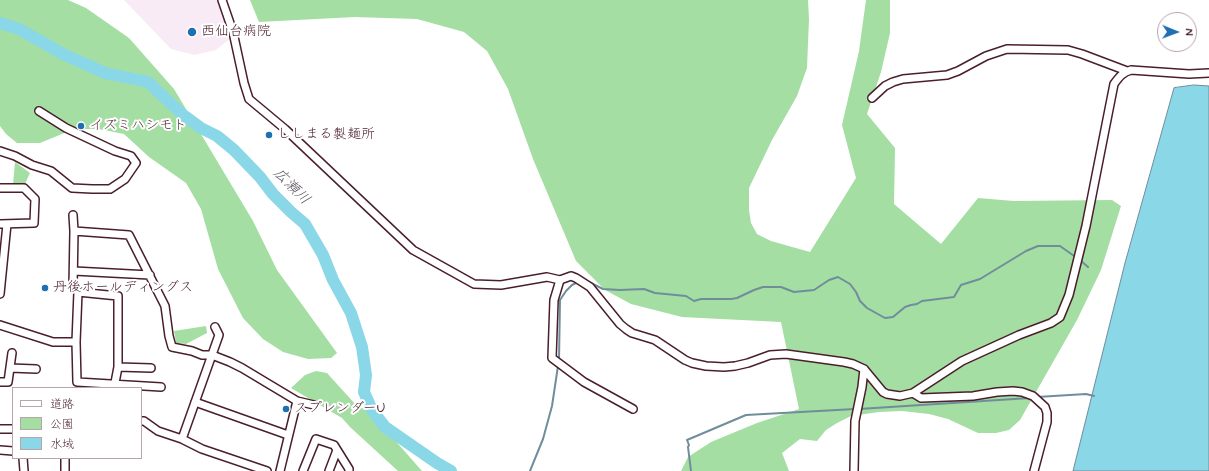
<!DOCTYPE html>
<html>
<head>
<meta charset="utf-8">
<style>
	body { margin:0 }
	#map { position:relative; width:1209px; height:471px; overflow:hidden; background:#fff; font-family:Mynerve,"Klee One",sans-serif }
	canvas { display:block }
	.legend { position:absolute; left:12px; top:387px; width:130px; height:72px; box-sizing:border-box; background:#fff; border:1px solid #b7a5aa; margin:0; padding:5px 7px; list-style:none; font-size:12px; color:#4a1f2b }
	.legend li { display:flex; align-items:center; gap:8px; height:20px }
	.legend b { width:20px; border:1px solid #b7a5aa }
	.north { position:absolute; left:1157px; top:12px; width:40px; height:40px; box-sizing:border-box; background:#fff; border:1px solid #b7a5aa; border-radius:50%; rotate:91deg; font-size:11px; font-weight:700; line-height:16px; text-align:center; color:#4a1f2b }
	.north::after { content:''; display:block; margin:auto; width:14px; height:18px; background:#1f6fb2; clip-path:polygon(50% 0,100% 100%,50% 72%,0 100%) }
</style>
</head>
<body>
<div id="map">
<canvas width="1209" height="471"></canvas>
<ul class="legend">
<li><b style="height:5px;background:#fff"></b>道路</li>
<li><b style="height:11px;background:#a4dea3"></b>公園</li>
<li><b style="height:11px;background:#8ad7e8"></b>水域</li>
</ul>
<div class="north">N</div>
</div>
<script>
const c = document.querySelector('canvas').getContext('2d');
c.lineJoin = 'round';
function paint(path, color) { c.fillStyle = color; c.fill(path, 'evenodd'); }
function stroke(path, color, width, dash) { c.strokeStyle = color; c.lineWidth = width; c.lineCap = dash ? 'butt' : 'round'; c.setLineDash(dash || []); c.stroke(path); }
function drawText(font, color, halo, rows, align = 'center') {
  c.font = font + ' Mynerve,"Klee One",sans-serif'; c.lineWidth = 4; c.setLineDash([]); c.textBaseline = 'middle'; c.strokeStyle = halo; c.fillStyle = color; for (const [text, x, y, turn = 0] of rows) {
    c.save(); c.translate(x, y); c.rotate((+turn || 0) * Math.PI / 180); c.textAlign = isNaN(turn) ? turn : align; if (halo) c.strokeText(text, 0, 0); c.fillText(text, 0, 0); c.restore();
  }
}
paint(new Path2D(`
	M124,0h94l14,37 -16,13 -22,5 -23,-6z`), '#f8ebf6');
paint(new Path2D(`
	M0,0h68l18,8 43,30 45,51 79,132 24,49 60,83 -6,5 -23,1 -25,-7 -20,-13 -20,-21 -25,-49 -17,-60 -15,-26 -37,-26 -25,-23 -25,-5h-25l-34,14h-23l-11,-9 -6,-8z
	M250,0h558l1,19 -2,49 -10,28 -25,44 -23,48v22l2,13 6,11 14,7 39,11 46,-74 -14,-53 17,-74 7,-51h24v33l-9,39 -14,42 28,34 -1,56 47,40 37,-46 36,3 98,-1 9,6 -20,64 -24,50 -57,100 -11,10 -13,3h-18l-30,-14 -19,-5 -27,-3 -23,1 -28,4 -14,7 -11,7 -9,11 -17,-2 -18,14 7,18h-108l7,-14 23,-15 46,-19 42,-14 -18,-87 -99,-5 -51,-13 -26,-14 -29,-29 -43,-102 -25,-70 -21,-38 -23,-19 -47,-13 -62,-2 -96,5z
	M15,162l15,11 -6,13 -11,-1z
	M206,326l1,7 -21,11 -10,-1 -2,-12z
	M316,371l11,2 29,32 14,7 52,59h-24l-48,-44 -8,-9 -51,-30 14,-13z`), '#a4dea3');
const water = new Path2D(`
	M1194,85l15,1v385h-136l52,-208 49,-175z`);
paint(water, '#8ad7e8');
stroke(water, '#708d9c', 1);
stroke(new Path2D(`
	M1080,260l8,7
	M586,281l5,2 12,6 17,1 24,-1 11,4 31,3 8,5 7,-2h30l6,-1 17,-8 9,-3h18l13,5 20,-2 15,-10 9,-3 12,7 6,8 4,9 7,7 18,10 8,-1 12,-10 6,-2 6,-1 5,-3 32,-4 7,-12 19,-6 46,-28 12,-5h22l17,12
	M559,360l1,-60 6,-9 6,-6 6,-3
	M1037,397l49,-3 8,2
	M859,409l171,-11
	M530,471l13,-32 9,-33 6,-40
	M691,471l-3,-24 1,-2 -2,-5 59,-25 109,-6`), '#708d9c', 2);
stroke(new Path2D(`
	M0,23l19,6 44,25 42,19 43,9 34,32 19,14 16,8 17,14 26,27 13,17 18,18 14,12 18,31 10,25 18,33 11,34 4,28 -2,17 8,18 13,17 52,36 14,8`), '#8ad7e8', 12);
const minor = new Path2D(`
	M222,0l11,32 11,51 5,16 36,30 128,121 61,34 27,1 46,-8 13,3 11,-4 5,2 14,9 30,37 6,5 6,4 23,7 30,20 7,3 14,3 18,1 11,-1 13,-3 22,-8 16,-1 58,8 9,2 11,5 19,23 4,2 13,2 13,-3 49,-32 57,-26 32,-12 9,-6 9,-22 17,-69 28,-142c5,-7 9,-12 17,-14l58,4 20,-1
	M872,98l13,-12 8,-4 10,-3 44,-4 11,-4 28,-15 21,-7 61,1 14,4 45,17
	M0,151l15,5 17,9 19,6 21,17 20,1h18l15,-10 11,-16 -5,-7 -16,-5 -49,-23 -27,-17
	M0,188h24l11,11 -1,24 -34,1
	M73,215l1,16
	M74,271l76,4
	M560,280l-6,20 -2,58 32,24 49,27
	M73,286l1,-55 55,4 36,71 4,30 3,11 20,4 10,4h10l18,7 12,6 55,33 -17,70
	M0,294l7,-70
	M0,325l53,17h23l2,-50 40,4v71l-4,21
	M215,327l4,8 -37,104 20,10 65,22
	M76,342l1,40 84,5
	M118,367l33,1
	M10,368l26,1
	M0,382h8l4,-29
	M913,393l8,5 52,-2 24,-4 16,-1 9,1 11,4 12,11 2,6v9l-13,49
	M297,401l17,4
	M195,402l93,33
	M141,421h3l14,10 24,8
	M0,429h13
	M0,450l13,1
	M23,458l1,13
	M65,458v13
	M303,471l13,-32 18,6 15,24v2
	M329,471l8,-21
	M854,471l1,-50 7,-34 2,-18`);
stroke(minor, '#4a1f2b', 10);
stroke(minor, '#fff', 7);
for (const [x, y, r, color] of [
	[192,32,5,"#1f6fb2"],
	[81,126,4,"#1f6fb2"],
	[269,135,4,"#1f6fb2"],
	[45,288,4,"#1f6fb2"],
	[286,409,4,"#1f6fb2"]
]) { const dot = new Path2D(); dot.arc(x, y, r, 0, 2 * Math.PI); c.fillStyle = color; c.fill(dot); stroke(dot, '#fff', 1.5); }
drawText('14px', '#4a1f2b', '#fff', [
	["西仙台病院",201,32],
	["イズミハシモト",89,126],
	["ししまる製麺所",277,135],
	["丹後ホールディングス",53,288],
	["スプレンダーU",294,409]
], 'left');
drawText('italic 15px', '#5d5664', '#fff', [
	["広瀬川",291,187,45]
]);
</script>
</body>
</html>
